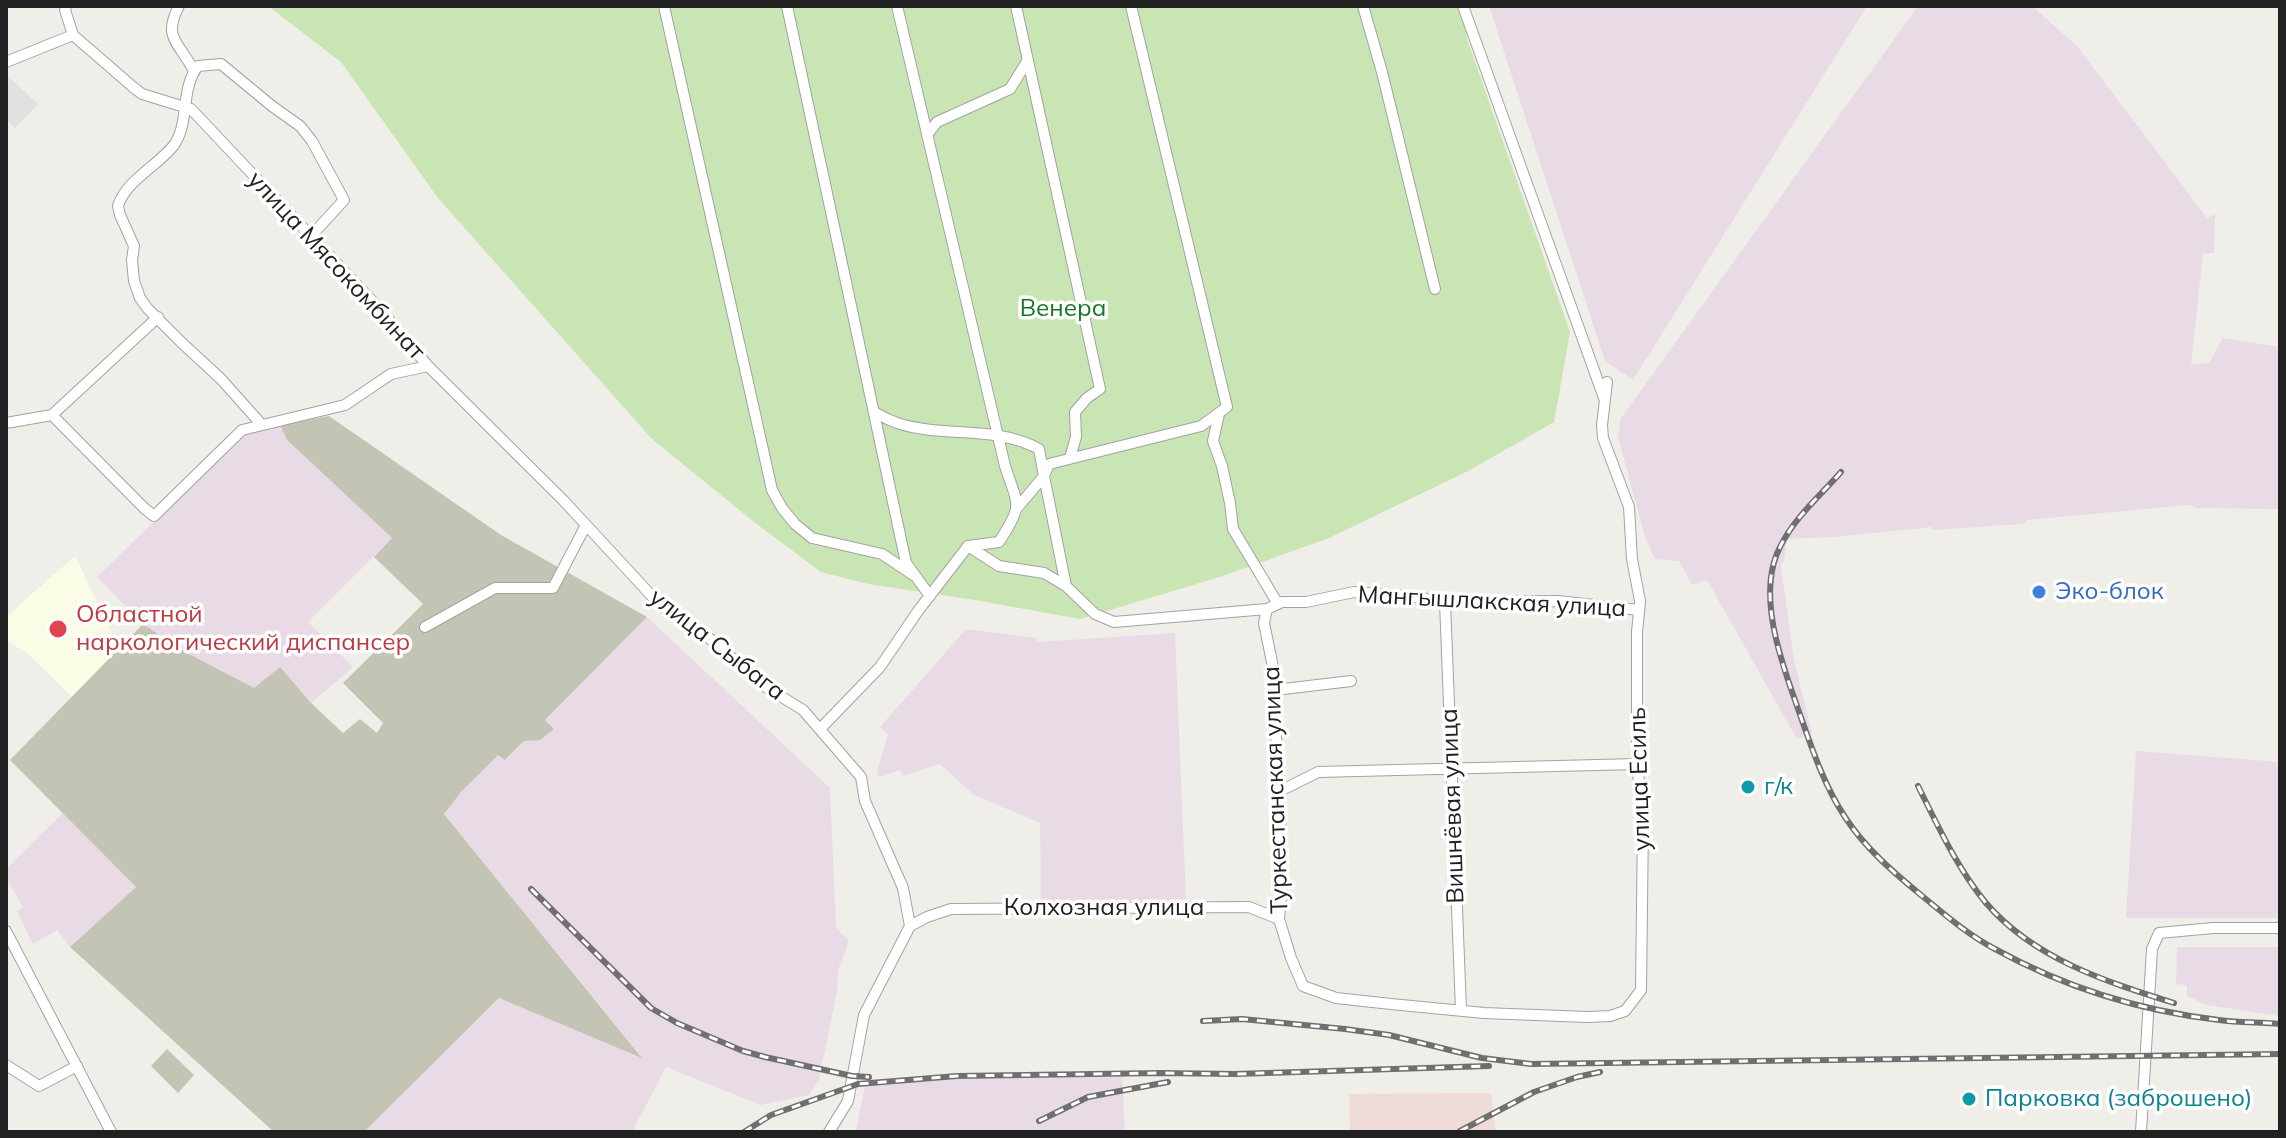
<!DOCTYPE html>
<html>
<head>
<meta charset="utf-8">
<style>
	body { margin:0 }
	#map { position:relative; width:2286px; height:1138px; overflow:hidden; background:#f0eee8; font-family:Mulish,sans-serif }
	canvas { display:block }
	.frame { position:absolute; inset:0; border:8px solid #212121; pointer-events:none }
</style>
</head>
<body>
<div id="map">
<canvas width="2286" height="1138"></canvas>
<div class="frame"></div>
</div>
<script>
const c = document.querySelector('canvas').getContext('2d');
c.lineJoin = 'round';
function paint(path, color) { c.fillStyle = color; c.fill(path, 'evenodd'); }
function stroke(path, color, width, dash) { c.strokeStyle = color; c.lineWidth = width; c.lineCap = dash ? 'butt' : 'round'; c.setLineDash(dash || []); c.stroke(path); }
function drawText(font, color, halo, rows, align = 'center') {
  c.font = font + ' Mulish,sans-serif'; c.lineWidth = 7; c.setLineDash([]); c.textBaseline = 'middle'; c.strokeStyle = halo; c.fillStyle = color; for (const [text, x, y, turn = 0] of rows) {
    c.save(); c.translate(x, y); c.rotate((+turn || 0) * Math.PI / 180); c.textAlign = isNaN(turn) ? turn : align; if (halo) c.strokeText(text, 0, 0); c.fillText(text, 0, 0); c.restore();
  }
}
paint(new Path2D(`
	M1491,1093l5,39h-146l-1,-38z`), '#efdcd9');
paint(new Path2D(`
	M1489,6h378l-234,374 -28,-19z
	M1918,6h114l45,40 130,172 8,-4 -1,39h-11l-12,112 18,-2 14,-25 57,9v162l-83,-1 -8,-3 -162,15 -3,4 -92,6v-3l-98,10 -48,2 -1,18 -4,10 13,93 18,73 -15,6 -90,-159 -15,5 -13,-24 -24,-2 -10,-22 -27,-100 3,-19z
	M280,425l7,15 105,98 -84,84 45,45 -42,36 -31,-35 -26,21 -67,-36 -44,-29 -46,-47 147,-143z
	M647,617l183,171 6,140 13,13 -11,29 -1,21 -18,88 -10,16 -48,10 -95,-38 -34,65h-268l135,-134 142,58 -197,-242 18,-23 36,-37 8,6 18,-19 16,-2 13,-10 -8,-9z
	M966,629l71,9v4l138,-9 11,268 -145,4 -1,-82 -66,-28 -34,-31 -37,12 -3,-6 -21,7 -2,-6 11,-37 -8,-7z
	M2136,751l144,11 -1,156h-153z
	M63,813l73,74 -66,60 -13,-17 -24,14 -16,-33 6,-4 -17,-29v-9z
	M2177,947h103v69l-73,-11 -20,-9v-11l-11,-1z
	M1122,1077l3,55 -269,-1 9,-45 89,-7z`), '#e8dbe5');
paint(new Path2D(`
	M75,556l44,92 -47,49 -45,-44 -21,-13v-23z`), '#fbfce5');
paint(new Path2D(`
	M329,416l172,119 146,82 -102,103 9,9 -14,11 -16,1 -19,19 -7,-5 -36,36 -18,23 198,244 -143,-60 -135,134h-90l-204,-185 66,-60 -126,-127 133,-136 44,29 67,35 26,-21 31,36 32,30 17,-14 17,14 6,-10 -40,-40 80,-79 -49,-47 18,-19 -105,-98 -7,-15z
	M167,1049l27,26 -16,18 -27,-27z`), '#c3c4b4');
paint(new Path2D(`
	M268,6h1196l3,33 103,293 -16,90 -86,49 -139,67 -106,38 -143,43 -105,-19 -107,-16 -47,-12 -67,-50 -103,-84 -213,-240 -97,-136z`), '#c8e5b3');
paint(new Path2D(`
	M6,74l32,30 -23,24 -9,-9z`), '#e1e1e1');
const minor = new Path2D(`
	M66,6l-1,4 8,25 60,52 9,7 49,15 185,196 52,61 135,134 98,106 40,25 63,55 39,24 58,67 4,24 38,87 7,38
	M179,6c-17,32 0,36 15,65
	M664,6l108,484 10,18 13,16 17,14 70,16 33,22
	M787,6l119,557 24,33
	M1016,6l84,383 -13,9 -12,14 1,25 -6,21
	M1363,6l19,66 53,217
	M1463,6l141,392
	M6,62l67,-27
	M927,135l10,-13 73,-33 18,-29
	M1607,382l-5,43 1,13 26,69 3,52 8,42 -3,31v132l6,57 -2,169 -16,21 -15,5 -22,1 -104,-4 -93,-9 -55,-6 -33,-12 -12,-28 -12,-39 2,-21 -1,-105 -5,-71v-45l-11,-54 3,-14 15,-7h24l48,-10 55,4 36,6 113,-1 81,9
	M874,412c7,4 15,8 23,11 46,15 99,2 142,26l5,27 -26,31
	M1219,414l-6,27 9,25 8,37 3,26 45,75
	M52,415l92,93 10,8 88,-86 103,-25 46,-31 37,-8
	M6,423l46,-8 106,-98
	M262,425l-41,-46 -39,-36 -34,-34 -8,-11 -6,-17 -2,-21 2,-14 -14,-31 -2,-9c8,-26 40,-40 56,-61 16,-23 6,-56 24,-79l23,-2 51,42 28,20 12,15 32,59 -33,36
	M968,546l31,20 45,7 22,13 29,28 19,8 153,-13
	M1066,586l-22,-110 5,-12 152,-38 26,-19 -96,-401
	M1445,602l16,408
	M425,627l70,-39h58l33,-63
	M1275,690l76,-9
	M820,729l60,-62 38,-56 50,-65 31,-4c25,-38 19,-36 6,-76l-108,-460
	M1280,791l38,-19 319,-8
	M6,931l105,201
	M6,1065l33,21 38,-20
	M829,1132l19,-31 16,-86 46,-89 17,-9 24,-8 298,-2 30,12
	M2141,1132l11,-183 7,-16 54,-5h67`);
stroke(minor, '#a2a2a2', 12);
stroke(minor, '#fff', 10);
const rail = new Path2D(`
	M1841,472c-21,24 -47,46 -61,75 -24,46 1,114 17,159 13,37 26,78 48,111 20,31 48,55 76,78 23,19 47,40 74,54 69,38 146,62 224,71 20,3 41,2 61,4
	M1918,786c20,40 39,82 68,117 48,56 121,79 188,100
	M531,889l120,119 26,15 66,28 22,6 87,19 17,1
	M1203,1021l39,-2 103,10 44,6 93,23 49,6 749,-10
	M1039,1121l49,-24 80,-15
	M1460,1131l74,-39 43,-15 23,-5
	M744,1132l27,-17 87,-31 99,-8 204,-3 74,1 254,-8`);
stroke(rail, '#6f6f6f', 6);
stroke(rail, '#fff', 3, [9]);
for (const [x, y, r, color] of [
	[2039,592,8,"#3f7fe0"],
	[58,629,10,"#e0444e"],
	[1748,787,8,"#0f9aa8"],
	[1969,1099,8,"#0f9aa8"]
]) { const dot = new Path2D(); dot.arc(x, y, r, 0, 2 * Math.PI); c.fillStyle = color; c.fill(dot); stroke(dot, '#fff', 3); }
drawText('24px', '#212121', '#fff', [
	["улица Мясокомбинат",336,266,47],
	["Мангышлакская улица",1492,602,3],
	["улица Сыбага",717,645,38],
	["улица Есиль",1640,779,-92],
	["Туркестанская улица",1276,790,-92],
	["Вишнёвая улица",1453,806,-92],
	["Колхозная улица",1104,908]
]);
drawText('24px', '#177626', '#fff', [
	["Венера",1063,309]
]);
drawText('24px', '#366cbe', '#fff', [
	["Эко-блок",2055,592]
], 'left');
drawText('24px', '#be3a42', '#fff', [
	["Областной",76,615],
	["наркологический диспансер",76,643]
], 'left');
drawText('24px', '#0d838f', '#fff', [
	["г/к",1764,787],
	["Парковка (заброшено)",1985,1099]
], 'left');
</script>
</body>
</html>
